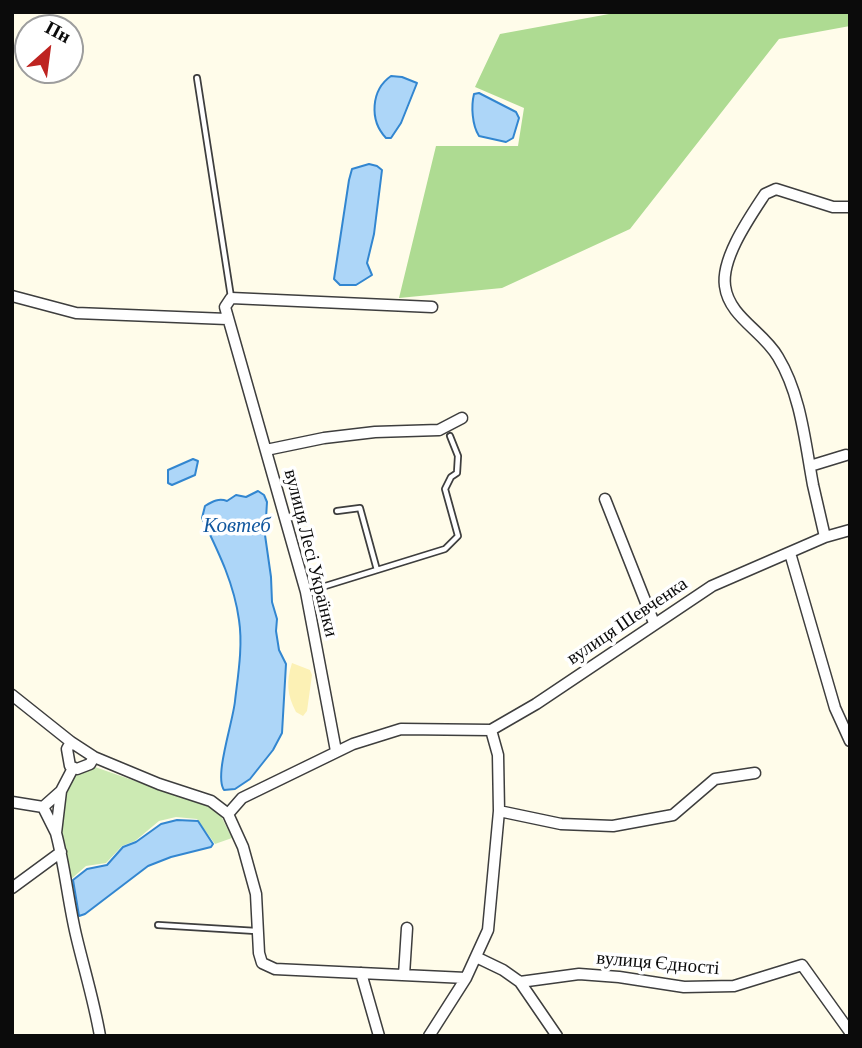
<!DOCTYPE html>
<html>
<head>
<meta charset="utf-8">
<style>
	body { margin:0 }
	#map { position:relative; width:862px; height:1048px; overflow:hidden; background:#fffcea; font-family:"Crimson Pro",serif }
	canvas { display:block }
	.frame { position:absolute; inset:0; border:14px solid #0b0b0b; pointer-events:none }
	.north { position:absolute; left:14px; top:14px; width:70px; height:70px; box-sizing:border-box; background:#fff; border:2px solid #9d9d9d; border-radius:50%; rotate:28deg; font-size:19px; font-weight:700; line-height:28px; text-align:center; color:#0b0b0b }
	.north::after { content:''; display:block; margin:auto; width:24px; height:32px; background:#be2421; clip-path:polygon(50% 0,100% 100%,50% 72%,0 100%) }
</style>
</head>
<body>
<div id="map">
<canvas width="862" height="1048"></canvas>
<div class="frame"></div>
<div class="north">Пн</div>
</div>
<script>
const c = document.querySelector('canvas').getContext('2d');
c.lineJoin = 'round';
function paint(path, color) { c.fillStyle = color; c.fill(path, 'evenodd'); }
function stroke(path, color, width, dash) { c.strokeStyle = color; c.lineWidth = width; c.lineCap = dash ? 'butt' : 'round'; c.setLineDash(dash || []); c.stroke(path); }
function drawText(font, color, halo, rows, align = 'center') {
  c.font = font + ' "Crimson Pro",serif'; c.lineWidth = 7; c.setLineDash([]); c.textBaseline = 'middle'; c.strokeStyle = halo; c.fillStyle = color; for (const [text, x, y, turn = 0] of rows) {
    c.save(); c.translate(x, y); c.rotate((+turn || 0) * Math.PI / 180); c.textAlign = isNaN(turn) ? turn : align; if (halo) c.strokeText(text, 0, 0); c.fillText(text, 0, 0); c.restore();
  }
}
paint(new Path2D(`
	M92,766l118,41 9,5 13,26 -17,6 -18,-25 -21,-2 -17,4 -24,20 -13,5 -16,17 -20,3 -16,14 -11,-42 7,-50 8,-15z`), '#cceab3');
paint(new Path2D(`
	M620,12h230v14l-71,13 -149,190 -128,59 -103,10 37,-152h82l6,-38 -49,-21 25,-53z`), '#aedb92');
paint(new Path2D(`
	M292,663l18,7 2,5 -5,36 -4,5 -7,-4c-9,-17 -10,-30 -4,-49z`), '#fcf1b5');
const water = new Path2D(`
	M391,76l11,1 15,6 -16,40 -10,15h-5c-17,-18 -15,-48 5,-62z
	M479,93l37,19 3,6 -6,20 -7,4 -27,-6c-7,-11 -8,-30 -5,-42z
	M369,164l8,2 5,4 -8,64 -7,29 5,12 -16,10h-16l-6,-6 15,-99 3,-11z
	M193,459l5,2 -3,14 -23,10 -4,-2v-13z
	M258,491l6,4 3,7 -2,33 6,42 1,25 5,17 -1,12 3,19 7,14 -4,69 -9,17 -23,29 -15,10 -11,1c-10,-14 9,-68 11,-89 3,-26 8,-55 4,-81 -5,-37 -21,-69 -37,-102l3,-12c8,-5 14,-8 22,-5l9,-6 10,2z
	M177,820l21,1 15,23 -2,3 -40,10 -23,9 -63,48 -6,2 -6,-36 14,-11 20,-4 16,-18 13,-5 25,-18z`);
paint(water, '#add6f8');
stroke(water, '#3286d0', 2);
const service = new Path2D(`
	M197,78l34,219
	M337,511l23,-3 17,62
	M306,592l139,-43 13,-13 -13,-47 6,-12 6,-4 1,-17 -8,-20
	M158,925l98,6`);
const minor = new Path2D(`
	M12,296l64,17 151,6
	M266,450l58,-12 51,-6 64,-2 23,-12
	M810,466l36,-11
	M605,499l49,124
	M825,537c-4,-17 -8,-34 -12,-52 -8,-43 -12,-90 -35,-128 -15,-26 -49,-40 -53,-71 -4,-28 25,-69 40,-92l11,-5 57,18h17
	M790,553l45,155 15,33
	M12,695l59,47 23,15 65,27 52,17 17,13 15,33 13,47 3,59 3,10 13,6 191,9
	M71,742l-4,7 3,17 7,3 13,-5 4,-7
	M336,751l-30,-159 -81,-285 6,-9 201,9
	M61,791l-18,16 13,26 5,-42 12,-23
	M12,802l31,5
	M499,811l62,13 52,2 60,-11 42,-36 40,-6
	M228,814l14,-16 111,-54 48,-15 90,1
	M56,833c9,34 12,68 20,102 8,34 18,66 24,101
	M12,888l49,-36
	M476,957l27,13 17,12 59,-8 40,3 65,10 50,-1 68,-21 48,67
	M361,973l18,63
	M404,975l3,-47
	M520,982l37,54
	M429,1036l37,-58 22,-48 11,-119 -1,-56 -7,-25 45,-26 176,-118 113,-49 25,-7`);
stroke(service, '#3e3e3e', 8);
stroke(minor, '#3e3e3e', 13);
stroke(service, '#fff', 4.5);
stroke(minor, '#fff', 10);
drawText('19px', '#0b0b0b', '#fff', [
	["вулиця Лесі Українки",311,553,76],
	["вулиця Шевченка",627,621,-34],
	["вулиця Єдності",658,963,5]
]);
drawText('italic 21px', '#12589f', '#fff', [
	["Ковтеб",237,526]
]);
</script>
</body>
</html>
